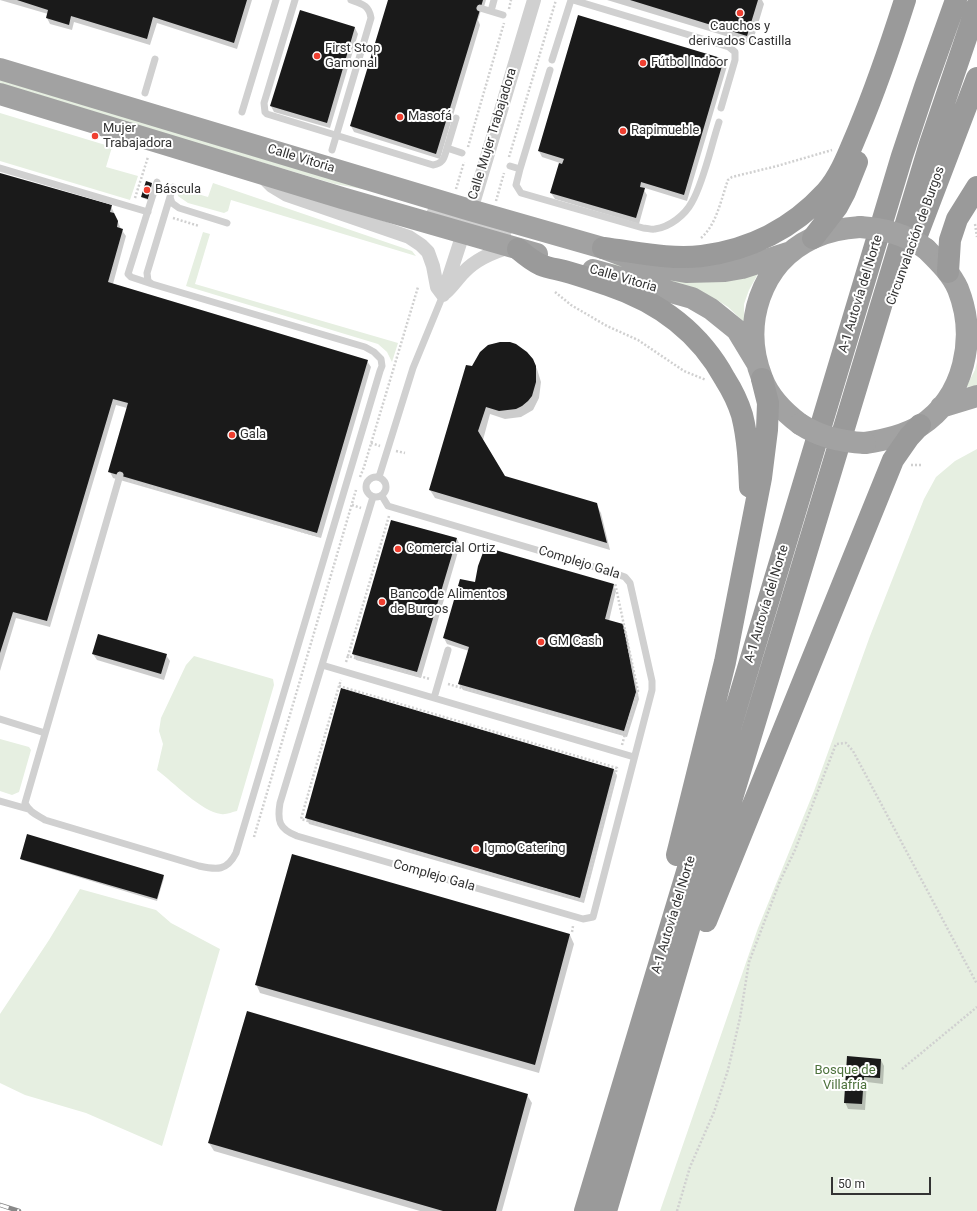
<!DOCTYPE html>
<html>
<head>
<meta charset="utf-8">
<style>
	body { margin:0 }
	#map { position:relative; width:977px; height:1211px; overflow:hidden; background:#fff; font-family:Roboto,sans-serif }
	canvas { display:block }
	.scale { position:absolute; left:831px; top:1177px; width:100px; height:18px; box-sizing:border-box; border:2px solid #333; border-top:0; padding-left:5px; font-size:12px; line-height:14px; white-space:nowrap; color:#333; -webkit-text-stroke:3px #fff; paint-order:stroke }
</style>
</head>
<body>
<div id="map">
<canvas width="977" height="1211"></canvas>
<div class="scale">50 m</div>
</div>
<script>
const c = document.querySelector('canvas').getContext('2d');
c.lineJoin = 'round';
function paint(path, color) { c.fillStyle = color; c.fill(path, 'evenodd'); }
function stroke(path, color, width, dash) { c.strokeStyle = color; c.lineWidth = width; c.lineCap = dash ? 'butt' : 'round'; c.setLineDash(dash || []); c.stroke(path); }
function drawText(font, color, halo, rows, align = 'center') {
  c.font = font + ' Roboto,sans-serif'; c.lineWidth = 4; c.setLineDash([]); c.textBaseline = 'middle'; c.strokeStyle = halo; c.fillStyle = color; for (const [text, x, y, turn = 0] of rows) {
    c.save(); c.translate(x, y); c.rotate((+turn || 0) * Math.PI / 180); c.textAlign = isNaN(turn) ? turn : align; if (halo) c.strokeText(text, 0, 0); c.fillText(text, 0, 0); c.restore();
  }
}
paint(new Path2D(`
	M0,78l373,113 -38,-7 -335,-99z
	M0,113l112,34 -6,20 32,9 -8,24 -130,-39z
	M213,183l199,68 4,5 -185,-56 -3,11 -4,2 -36,-10 -10,-7 -1,-8 31,9z
	M203,232l7,2 -15,50 203,59 -6,19 -5,-10 -9,-8 -192,-58z
	M598,263l161,9 -10,18 -5,14v18l-16,-15 -11,-7z
	M977,362v24l-11,1 9,-17z
	M977,449v762h-317l98,-283 56,-137 56,-155 54,-137 12,-22 19,-16z
	M194,656l79,23 1,6 -37,126c-5,1 -11,4 -16,3 -19,-2 -48,-32 -64,-44l6,-26 -4,-13 2,-13 25,-53z
	M0,739l29,8 2,3 -12,42 -7,3 -12,-4z
	M80,889l76,21 15,13 49,26 -58,197 -76,-33 -61,-18 -25,-12v-69l49,-74z`), '#e6efe1');
paint(new Path2D(`
	M0,0h252l-15,49 -80,-26 -7,22 -76,-23 -2,8 -22,-6 -3,-6 1,-4z
	M389,0h97l-2,7h-2l-4,13 2,5 -40,134 -86,-27 -3,-6z
	M607,0h155l2,4 -12,40z
	M300,11l55,17 3,6 -28,94 -56,-16 -3,-6z
	M723,59l4,7 -40,135 -42,-13 -1,2 3,5 -8,29 -84,-25 -4,-6 9,-30 -18,-6 -3,-6z
	M0,174l111,32 10,23 5,7 -13,48 254,77 4,6 -50,171 -208,-60 -3,-6 17,-64 -11,-3 -66,222 -34,-9 -16,53z
	M152,184v2l-4,14 -5,-2 -1,-1z
	M509,343l12,5 11,12 5,9 4,13 -2,16 -6,12 -12,7 -16,2 -15,-5 -7,26 22,37 91,27 5,9 9,37 -175,-52 -5,-8 42,-123z
	M457,539l3,6 -39,133 -65,-18 -3,-6z
	M476,583l137,2 3,6 -7,30 13,4 4,6 13,68 -12,38 -164,-47 -4,-6 10,-33 -22,-7 -3,-6z
	M93,654l73,1 4,6 -6,19 -67,-20z
	M614,769l3,7 -33,127 -275,-79 -3,-7z
	M21,859l142,17 1,2 -7,23 -135,-41z
	M570,935l4,9 -35,129 -279,-80 -4,-9z
	M848,1057l33,3 3,6 -1,18 -16,-2 -2,28 -17,-1 -3,-7z
	M527,1095l5,8 -30,108h-82l-206,-60 -5,-8z`), '#0003');
paint(new Path2D(`
	M17,0h230l-13,43 -81,-26 -6,22 -76,-23 -2,9 -23,-7 2,-8z
	M388,0h95l-47,154 -86,-28z
	M630,0h128l-11,36z
	M300,10l55,17 -28,96 -57,-17z
	M578,15l146,44 -40,136 -43,-13 -1,5 5,1 -9,30 -86,-25 9,-30 3,1 2,-5 -26,-8z
	M0,173l112,32 -2,7 4,1 4,8 -1,6 6,2 -15,53 260,78 -51,173 -209,-61 20,-69 -15,-4 -66,222 -34,-9 -13,41z
	M146,181l6,2 -4,16 -7,-2z
	M500,342h10l6,2 11,8 6,7 3,7v16l-4,14 -4,5 -6,5 -6,3 -17,2 -13,-4 -8,24 27,45 92,27 10,40 -178,-53 37,-125 6,1 8,-14 8,-7z
	M391,520l66,18 -40,134 -65,-18z
	M485,547l129,37 -9,35 18,5 13,68 -12,39 -166,-47 11,-37 -26,-9 17,-59 15,3 3,-16z
	M98,634l69,20 -6,20 -69,-20z
	M341,688l273,81 -34,129 -275,-80z
	M27,834l137,41 -7,24 -137,-40z
	M292,854l278,80 -35,131 -280,-80z
	M247,1011l281,83 -32,117h-53l-235,-68z
	M847,1056l34,3 -1,19 -16,-1 -2,27 -18,-1z`), '#1a1a1a');
stroke(new Path2D(`
	M509,9l2,-9
	M468,147l36,-124
	M509,157l47,-157
	M456,189l8,-27
	M135,198l13,-41
	M496,201l8,-28
	M173,218l26,8
	M975,224l2,13
	M701,238c16,-14 20,-39 27,-58l4,-3 45,-11 55,-16
	M555,292l16,13 36,21 31,14 46,31 22,9
	M371,443l9,3
	M396,451l9,2
	M911,465h11
	M360,477l4,-10 54,-180
	M128,480l190,56 2,-1
	M352,505l9,3
	M389,516l-41,140 82,23
	M346,662l2,-6
	M448,684l177,50 13,-43 -23,-108
	M339,686l278,82 -34,132h-2l-280,-81 38,-133 2,-6
	M622,745l3,-11
	M254,837l102,-347
	M572,932l1,-6
	M902,1069l75,-62
	M677,1211l13,-44 24,-55 14,-42 12,-52 9,-56 31,-81 15,-31 41,-106 10,-1 7,8 124,233`), '#d0d0d0', 2.5, [2, 2]);
stroke(new Path2D(`
	M295,0l-31,103 1,9 2,2 166,51c11,-2 11,-7 14,-17l15,5
	M573,0l156,47 6,5v8l-14,48
	M480,8l23,7
	M491,11l3,-11
	M552,60l19,-60
	M145,93l10,-34
	M242,112l34,-112
	M447,148l9,-30
	M332,150l39,-132c-2,-13 -9,-14 -20,-18
	M510,166l10,3 -4,16 5,8 122,35c4,0 9,2 12,1 15,-2 30,-14 37,-27 12,-21 19,-56 27,-80
	M0,168l148,44
	M520,169l30,-99
	M170,197l2,6 7,5 48,15
	M152,284l-21,-7 -3,-3 29,-92
	M120,475l-95,328c4,9 12,12 20,17l154,46c18,4 28,5 37,-13l144,-482 2,-5 -1,-7 -7,-7 -9,-5 -213,-63 -4,-3 -1,-8 26,-86
	M366 487a10 10 0 1 1 20 0a10 10 0 1 1-20 0Z
	M379,477l34,-109 30,-73
	M373,497l-93,306c-3,18 -1,26 17,33l286,83 10,-2 59,-227v-9l-22,-98 -5,-6 -17,-6 -220,-65 -6,-10
	M322,665l312,92
	M434,698l14,-48
	M0,719l45,14
	M0,801l28,8`), '#d0d0d0', 7);
stroke(new Path2D(`
	M266,180l6,6 15,9 122,42 12,8 7,7 5,14 4,21 6,8
	M433,214c17,5 22,5 37,-4
	M463,234c16,-13 23,-8 42,-3
	M445,293c7,-6 12,-14 19,-21 12,-13 29,-20 46,-25
	M443,295l32,-98 59,-197`), '#d0d0d0', 14);
stroke(new Path2D(`
	M0,69l470,141 133,38 32,12 33,9 18,3 39,-1 17,-3 49,-16
	M0,94l342,104 195,56
	M593,270l99,28 19,11 26,21 20,33
	M941,407l36,-11
	M800,424c-16,-12 -31,-27 -38,-46 -21,-53 -2,-115 51,-140 15,-7 30,-10 47,-11
	M865,443c20,-3 38,-7 55,-17 45,-29 57,-89 38,-137 -7,-16 -20,-28 -32,-40`), '#a2a2a2', 22);
stroke(new Path2D(`
	M917,235l60,-157
	M813,238l24,-31 8,-15 12,-30
	M603,248c33,4 67,12 99,8 48,-6 91,-28 124,-64 15,-17 23,-40 32,-61 18,-43 33,-87 47,-131
	M518,249c7,6 14,12 23,16 7,3 15,4 23,6 15,4 29,9 44,14 51,17 91,46 117,94 7,11 13,23 17,36 6,24 7,48 8,72
	M948,272l2,-32 7,-21 20,-32
	M677,855l48,-193 36,-184 6,-48 1,-27 -6,-24
	M706,921l187,-461 16,-23 11,-12
	M585,1211l317,-1055 23,-69 31,-87
	M606,1211l85,-289 34,-101 205,-677 47,-138`), '#9a9a9a', 22);
const rail = new Path2D(`
	M0,1205l19,6`);
stroke(rail, '#888', 4.5);
stroke(rail, '#fff', 3, [9]);
stroke(new Path2D(`
	M860,227c24,2 46,7 66,22
	M800,424c20,13 42,18 65,19`), '#a2a2a2', 22);
for (const [x, y, r, color] of [
	[740,13,4,"#ef3f30"],
	[317,56,4,"#ef3f30"],
	[643,63,4,"#ef3f30"],
	[400,117,4,"#ef3f30"],
	[623,131,4,"#ef3f30"],
	[95,136,4,"#ef3f30"],
	[147,190,4,"#ef3f30"],
	[232,435,4,"#ef3f30"],
	[398,549,4,"#ef3f30"],
	[382,602,4,"#ef3f30"],
	[541,642,4,"#ef3f30"],
	[476,849,4,"#ef3f30"]
]) { const dot = new Path2D(); dot.arc(x, y, r, 0, 2 * Math.PI); c.fillStyle = color; c.fill(dot); stroke(dot, '#fff', 1.5); }
drawText('13px', '#333', '#fff', [
	["Cauchos y",740,27,"center"],
	["derivados Castilla",740,42,"center"],
	["First Stop",325,49],
	["Gamonal",325,64],
	["Fútbol Indoor",651,63],
	["Masofá",408,117],
	["Mujer",103,129],
	["Trabajadora",103,144],
	["Rapimueble",631,131],
	["Báscula",155,190],
	["Gala",240,435],
	["Comercial Ortiz",406,549],
	["Banco de Alimentos",390,595],
	["de Burgos",390,610],
	["GM Cash",549,642],
	["Igmo Catering",484,849]
], 'left');
drawText('13px', '#333', '#fff', [
	["Calle Mujer Trabajadora",493,134,-73],
	["Calle Vitoria",301,159,17],
	["Circunvalación de Burgos",916,236,-70],
	["Calle Vitoria",623,279,16],
	["A-1 Autovía del Norte",861,294,-73],
	["Complejo Gala",579,563,17],
	["A-1 Autovía del Norte",767,604,-73],
	["Complejo Gala",434,876,16],
	["A-1 Autovía del Norte",674,915,-73]
]);
drawText('13px', '#4d723c', '#fff', [
	["Bosque de",845,1071],
	["Villafría",845,1086]
]);
</script>
</body>
</html>
